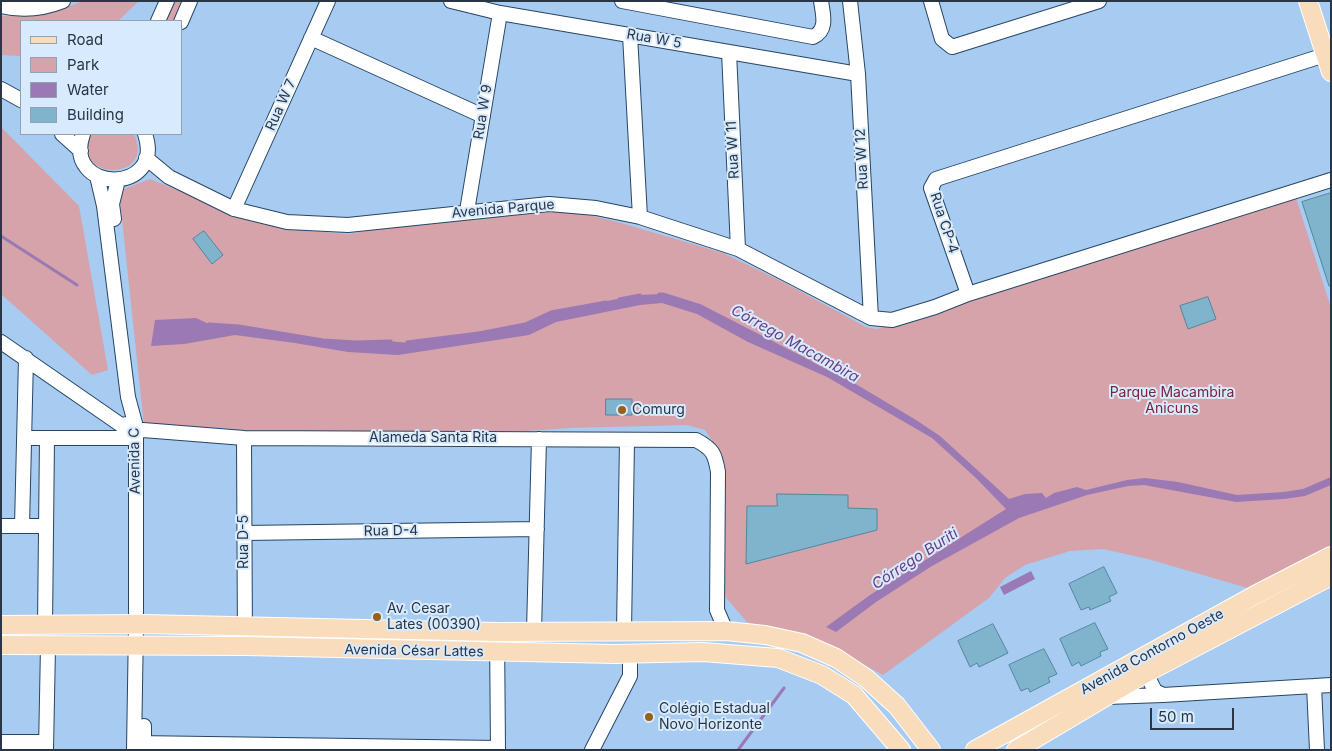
<!DOCTYPE html>
<html>
<head>
<meta charset="utf-8">
<style>
	body { margin:0 }
	#map { position:relative; width:1332px; height:751px; overflow:hidden; background:#a8cbf1; font-family:Inter,sans-serif }
	canvas { display:block }
	.frame { position:absolute; inset:0; border:2px solid #283645; pointer-events:none }
	.legend { position:absolute; left:20px; top:20px; width:162px; height:115px; box-sizing:border-box; background:#d8eafd; border:1px solid #92a2b3; margin:0; padding:6px 9px; list-style:none; font-size:15px; color:#283645 }
	.legend li { display:flex; align-items:center; gap:10px; height:25px }
	.legend b { width:25px; border:1px solid #92a2b3 }
	.scale { position:absolute; left:1150px; top:708px; width:84px; height:22px; box-sizing:border-box; border:2px solid #283645; border-top:0; padding-left:6px; font-size:15px; line-height:18px; white-space:nowrap; color:#283645; -webkit-text-stroke:4px #d8eafd; paint-order:stroke }
</style>
</head>
<body>
<div id="map">
<canvas width="1332" height="751"></canvas>
<div class="frame"></div>
<ul class="legend">
<li><b style="height:6px;background:#f9dcbb"></b>Road</li>
<li><b style="height:14px;background:#d5a3a9"></b>Park</li>
<li><b style="height:14px;background:#9a79b4"></b>Water</li>
<li><b style="height:14px;background:#80b4cd"></b>Building</li>
</ul>
<div class="scale">50 m</div>
</div>
<script>
const c = document.querySelector('canvas').getContext('2d');
c.lineJoin = 'round';
function paint(path, color) { c.fillStyle = color; c.fill(path, 'evenodd'); }
function stroke(path, color, width, dash) { c.strokeStyle = color; c.lineWidth = width; c.lineCap = dash ? 'butt' : 'round'; c.setLineDash(dash || []); c.stroke(path); }
function drawText(font, color, halo, rows, align = 'center') {
  c.font = font + ' Inter,sans-serif'; c.lineWidth = 4; c.setLineDash([]); c.textBaseline = 'middle'; c.strokeStyle = halo; c.fillStyle = color; for (const [text, x, y, turn = 0] of rows) {
    c.save(); c.translate(x, y); c.rotate((+turn || 0) * Math.PI / 180); c.textAlign = isNaN(turn) ? turn : align; if (halo) c.strokeText(text, 0, 0); c.fillText(text, 0, 0); c.restore();
  }
}
paint(new Path2D(`
	M83,1h56l-21,20h-97v35l-20,-1v-39c29,1 56,-4 82,-15z
	M174,1h10l-9,20h-9z
	M1,127l78,79 29,164 -16,5 -91,-81z
	M91,134h43c23,48 -65,48 -43,0z
	M150,179l82,33 53,17 64,5 122,-21 95,-4 55,14 102,30 62,30 81,44 11,2 419,-131 35,110v241l-80,40 -103,-30 -45,-10 -33,2 -45,14 -20,13 -16,20 -106,77 -39,-21 -41,-17 -56,-15 -26,-30 -1,-139 -15,-23 -18,-5 -117,3 -73,5 -251,-2 -23,-3 -79,-2 -25,-235z`), '#d5a3a9');
paint(new Path2D(`
	M663,294l38,12 153,77 62,37 24,16 69,63 16,-5 17,-1 4,5 8,-5 23,-6 9,3 41,-10 18,-2 33,4 59,13 47,-3 19,-3 28,-12v8l-26,11 -21,3 -48,3 -92,-17 -16,1 -41,9 -68,23 -87,48 -56,36 -40,30 -10,-5 44,-32 136,-86 -30,-31 -44,-40 -105,-61 -79,-35 -51,-28 -35,-11 -22,2 -84,17 -27,13 -131,20 -50,-3 -53,-9 -60,-8 -51,9 -33,2 4,-26 41,-2 13,6 30,2 84,14 33,2 32,-1 22,2 115,-19 26,-12 87,-17z
	M1031,571l4,8 -31,16 -4,-8z`), '#9a79b4');
stroke(new Path2D(`
	M1,236l76,49
	M659,294h4l38,12 111,57
	M619,299l21,-4
	M209,324l30,2 84,14 33,2 35,-1
	M407,342l72,-9 46,-9 26,-12 55,-10
	M738,750l46,-62`), '#9a79b4', 3);
const building = new Path2D(`
	M1331,193v93h-2l-27,-84z
	M204,231l19,24 -11,9 -19,-25z
	M1208,297l8,22 -28,10 -8,-23z
	M606,399h26v16h-26z
	M777,494l71,1v13l29,1v21l-131,34 1,-58h30z
	M1104,567l13,26 -8,4 2,4 -21,9 -1,-3 -8,3 -12,-26z
	M1095,623l13,26 -8,3 1,4 -20,10 -2,-4 -7,4 -12,-27z
	M993,624l15,29 -29,14 -2,-4 -7,4 -12,-26z
	M1044,649l13,25 -9,4 2,4 -20,10 -2,-4 -7,3 -12,-26z`);
paint(building, '#80b4cd');
stroke(building, '#53869d', 1);
const minor = new Path2D(`
	M451,1l49,12 358,61
	M622,1l191,36c15,-7 10,-22 8,-36
	M850,1l8,73 13,244
	M931,1l11,38 10,8 147,-46
	M1,6c21,5 42,3 62,-5
	M158,21l9,-20
	M181,22l9,-21
	M630,35l10,182
	M311,38l172,78
	M729,52l9,197
	M1,89l20,11
	M62,134l19,17
	M83,134c-21,60 83,61 62,0
	M146,158l23,19 65,32 53,13 61,3 201,-21 47,4 44,9 98,32 133,69 21,2 43,-13 33,-13 363,-114
	M97,176l7,30 24,191 7,26 1,15v187l-2,125
	M234,209l94,-208
	M467,211l33,-198
	M114,219l-2,-15 6,-24
	M968,294l-37,-106 5,-9 389,-124
	M1,342l120,83 14,-2
	M143,430l101,8 452,2c17,9 19,14 22,32l-1,138 9,21
	M24,438h112
	M244,438l1,208
	M1,526h45
	M22,526l4,-168
	M244,533l293,-4
	M45,625l2,-187
	M534,631l5,-192
	M624,631l3,-191
	M497,632l1,118
	M1146,673l9,18 8,4
	M1314,686l3,64
	M1107,697l56,-2 168,-10
	M1,742h45
	M135,743l363,5
	M46,750l2,-104
	M144,750v-24
	M592,750l38,-74v-22`);
const major = new Path2D(`
	M1308,1l23,71
	M1,625l143,-1 353,8 229,-1 39,4 37,8 34,15 30,20 31,28 34,44
	M1,645l244,1 370,8 88,-2 75,6 44,17 32,20 47,55
	M975,750l280,-155 76,-39
	M1016,750l130,-77 185,-97`);
stroke(minor, '#264665', 16);
stroke(major, '#fff', 20);
stroke(minor, '#fff', 14);
stroke(major, '#f9dcbb', 18);
for (const [x, y, r, color] of [
	[622,410,5,"#976218"],
	[377,617,5,"#976218"],
	[649,717,5,"#976218"]
]) { const dot = new Path2D(); dot.arc(x, y, r, 0, 2 * Math.PI); c.fillStyle = color; c.fill(dot); stroke(dot, '#d8eafd', 2); }
drawText('14px', '#283645', '#d8eafd', [
	["Rua W 5",654,39,10],
	["Rua W 7",281,105,-66],
	["Rua W 9",483,112,-81],
	["Rua W 11",733,150,-93],
	["Rua W 12",862,159,-93],
	["Avenida Parque",503,209,-5],
	["Rua CP-4",944,223,72],
	["Alameda Santa Rita",433,438],
	["Avenida C",135,461,-91],
	["Rua D-4",391,531,-1],
	["Rua D-5",244,542,-90],
	["Avenida César Lattes",414,651,1],
	["Avenida Contorno Oeste",1152,652,-29]
]);
drawText('14px', '#7c2239', '#d8eafd', [
	["Parque Macambira",1172,393],
	["Anicuns",1172,409]
]);
drawText('14px', '#283645', '#d8eafd', [
	["Comurg",632,410],
	["Av. Cesar",387,609],
	["Lates (00390)",387,625],
	["Colégio Estadual",659,709],
	["Novo Horizonte",659,725]
], 'left');
drawText('italic 15px', '#673b85', '#d8eafd', [
	["Córrego Macambira",795,344,29],
	["Córrego Buriti",915,559,-33]
]);
</script>
</body>
</html>
